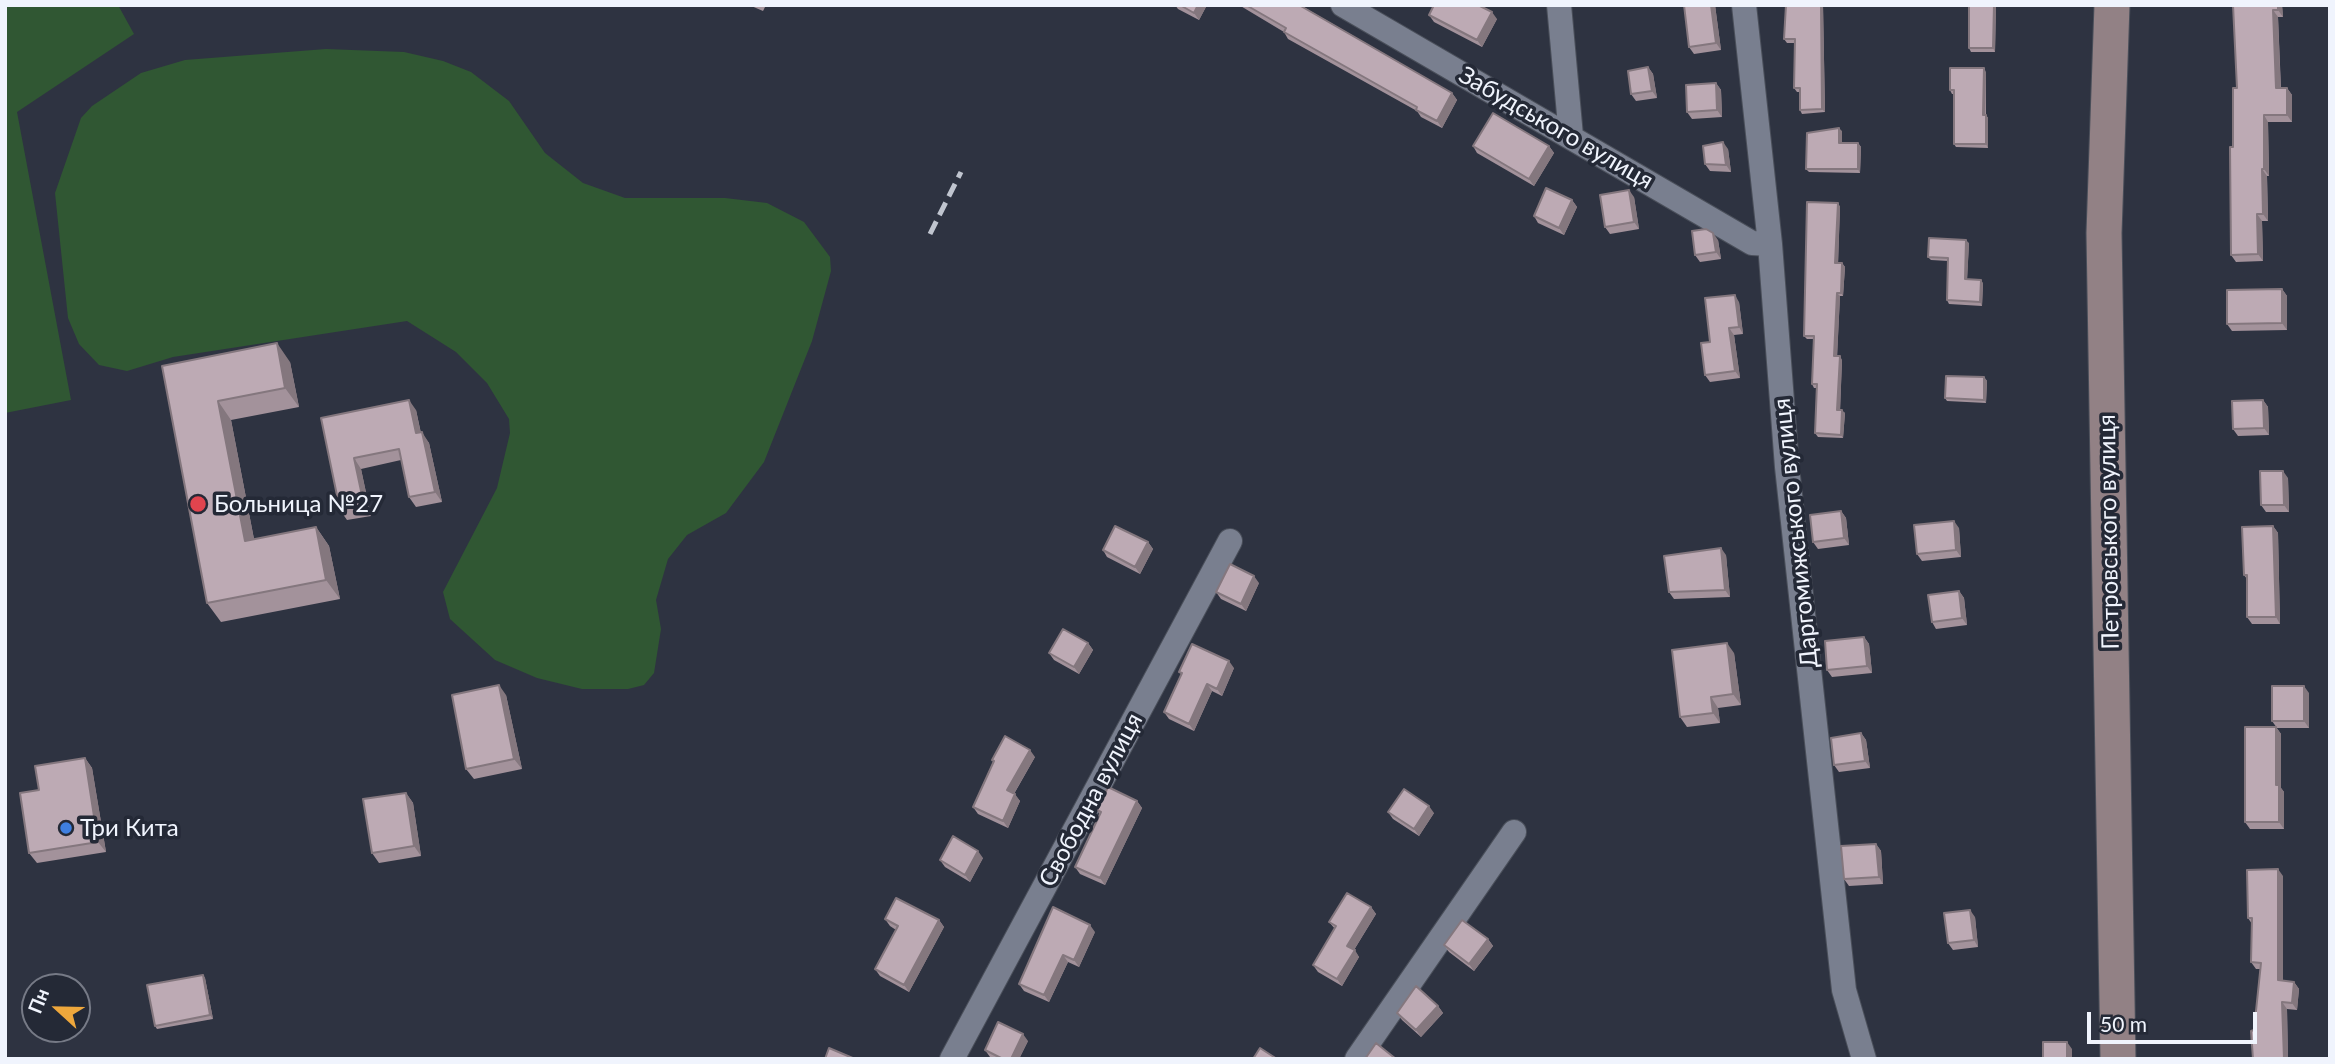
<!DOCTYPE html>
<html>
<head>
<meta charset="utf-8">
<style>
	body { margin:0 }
	#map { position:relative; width:2335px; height:1064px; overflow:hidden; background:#2e3341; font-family:Lato,sans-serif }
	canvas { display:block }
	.frame { position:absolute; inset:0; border:7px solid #f0f4fd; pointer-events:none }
	.north { position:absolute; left:21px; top:973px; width:70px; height:70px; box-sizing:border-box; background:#242936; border:2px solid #767a86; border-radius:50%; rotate:292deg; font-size:19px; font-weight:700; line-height:28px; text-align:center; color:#f0f4fd }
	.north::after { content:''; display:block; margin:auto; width:24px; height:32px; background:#eea73c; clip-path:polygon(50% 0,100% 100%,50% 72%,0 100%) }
	.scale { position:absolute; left:2087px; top:1012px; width:170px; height:32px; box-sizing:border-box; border:4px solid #f0f4fd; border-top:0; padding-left:9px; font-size:21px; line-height:24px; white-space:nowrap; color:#f0f4fd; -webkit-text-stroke:5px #242936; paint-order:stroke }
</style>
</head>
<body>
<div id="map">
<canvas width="2335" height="1064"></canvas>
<div class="frame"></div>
<div class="north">Пн</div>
<div class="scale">50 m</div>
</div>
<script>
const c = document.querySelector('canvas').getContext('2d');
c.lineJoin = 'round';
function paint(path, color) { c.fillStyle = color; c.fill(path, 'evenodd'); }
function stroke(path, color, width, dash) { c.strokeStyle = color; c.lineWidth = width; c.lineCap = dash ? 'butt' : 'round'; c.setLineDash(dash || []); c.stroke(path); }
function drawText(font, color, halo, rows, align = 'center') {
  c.font = font + ' Lato,sans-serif'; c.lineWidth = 7; c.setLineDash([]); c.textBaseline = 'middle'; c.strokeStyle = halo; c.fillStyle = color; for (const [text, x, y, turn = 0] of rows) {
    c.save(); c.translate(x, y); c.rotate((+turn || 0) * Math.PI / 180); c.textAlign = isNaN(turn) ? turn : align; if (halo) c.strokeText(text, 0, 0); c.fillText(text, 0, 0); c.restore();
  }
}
paint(new Path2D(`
	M5,5h113l16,29 -117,78 54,288 -66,13z
	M326,49l78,3 39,9 28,11 38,29 36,52 38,30 42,15h100l42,5 37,19 26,35 1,14 -19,70 -48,121 -38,51 -39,22 -19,24 -12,41 5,29 -7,44 -10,12 -16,4h-46l-45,-11 -42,-18 -45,-41 -7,-27 54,-104 13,-55 -1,-14 -22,-36 -31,-31 -49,-31 -234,36 -46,14 -28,-6 -20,-21 -11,-26 -13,-125 26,-75 11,-12 49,-33 44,-13z`), '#305733');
const minor = new Path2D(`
	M1343,5l409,238 18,1
	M1559,5l12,131
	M1744,5l26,239 17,223 57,523 20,69
	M952,1059l278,-518
	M1357,1059l157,-227`);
const secondary = new Path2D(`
	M2112,5l-8,228 14,826`);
stroke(minor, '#4a4f5a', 26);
stroke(secondary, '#4a4f5a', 37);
stroke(minor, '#797f8f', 24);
stroke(secondary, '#928185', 35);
stroke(new Path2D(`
	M930,234l31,-62`), '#c0c5cf', 5, [14, 7]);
paint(new Path2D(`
	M749,5h17l-3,6z
	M1175,5h32l-8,15 -21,-11z
	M1239,5h61l152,88 5,7 -15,28 -21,-11 -4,-6 -129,-72 -4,-7z
	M1684,5h31l6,45 -27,4 -5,-7z
	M1786,5h37l2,107 -23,2 -2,-4v-18h-3l-3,-4 1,-45h-8l-3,-4z
	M1962,5h34l-1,47h-24l-2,-4v-42z
	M2233,5h49l1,12h-5l3,71h6l5,7v27h-24l1,54h-2l1,45h-6l1,40 -27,1 -5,-7 2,-108 4,-59z
	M1429,15l68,4 -15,28 -48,-25z
	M1648,67l5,7 4,24 -21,3 -5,-7z
	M1986,72v43l2,3v30l-32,-1 -2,-3v-50h-2l-2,-4z
	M1716,83l5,7 1,27 -30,2 -5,-7z
	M1842,131v12h16l3,4 -1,26 -51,-1 -3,-3z
	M1473,146h76l5,7 -20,33 -57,-33z
	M1728,149l3,23 -21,-1 -5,-7z
	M1634,197l5,32 -29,5 -5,-7z
	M1572,200l5,7 -13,28 -26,-12 -4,-7z
	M1838,203l2,4 -2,56h4l3,4 -2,29h-3l-3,60 5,4 -2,50 5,3 -2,25 -25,-1 -3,-4 2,-45h-3l-2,-4 2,-45h-7l-3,-3z
	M1718,240l3,19 -21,3 -5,-7z
	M1969,243l-2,36 16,4 -1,23 -33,-2 -2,-4 1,-39 -17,-1 -3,-3z
	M2282,289l5,7v34l-55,1 -5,-7z
	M1739,302l4,32 -9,1 6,43 -30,4 -5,-7 5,-33z
	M290,362l9,45 -68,13 23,119 62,-12 13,19 11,53 -119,23 -14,-19 -45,-237z
	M1984,377l3,4 -1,22 -39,-2 -2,-3z
	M2263,400l5,7 1,28 -31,1 -5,-7z
	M416,410l5,23 8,10 13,59 -26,5 -7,-10 -8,-37 -40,9 10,47 -24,4 -7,-10 -19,-92z
	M2288,478l1,34h-23l-5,-7z
	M1841,511l5,7 3,27 -31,4 -5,-7z
	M2273,526l5,7 2,91h-28l-5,-7v-38l-3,-4z
	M1959,528l2,29 -39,4 -5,-7z
	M1148,542l5,7 -13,25 -33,-17 -4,-7z
	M1726,555l4,42 -56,2 -5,-7z
	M1259,583l-13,28 -25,-12 -5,-7z
	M1959,591l5,7 3,27 -31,4 -4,-7z
	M1864,637l5,7 3,29 -40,4 -5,-7z
	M1088,643l5,7 -14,24 -25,-14 -5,-7z
	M1734,653l7,52 -23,3 2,15 -33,4 -7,-10z
	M1234,668l-12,28 -10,-5 -18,40 -25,-12 -5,-7 18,-37 -3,-3z
	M2309,693v35h-32l-5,-7z
	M506,695l16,74 -48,10 -8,-10z
	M2276,727l5,7v54l3,4v37h-34l-5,-7z
	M1861,733l5,7 4,28 -31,4 -5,-7z
	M1035,757l-21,37 6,7 -12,27 -30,-14 -5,-7 20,-45 -1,-2z
	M85,758l7,10 14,84 -69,11 -8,-10 10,-63z
	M406,793l7,10 8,53 -42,7 -7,-10z
	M1137,801l5,7 -37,77 -25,-11 -5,-7 25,-52 -3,-5z
	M1388,812l46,1 -15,23 -26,-17z
	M1876,844l5,7 2,33 -34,2 -5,-7z
	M983,858l-13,24 -25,-15 -5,-7z
	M2283,876v105l11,1 5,7 -2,21 -10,-1 1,50 -34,-29 6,-61h-4l-5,-7 1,-38 -4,-6z
	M1371,907l5,7 -22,36 5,7 -17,29 -24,-14 -5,-7 22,-36 -6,-7z
	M1975,917l3,30 -25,3 -5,-7z
	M885,919l54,1 5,7 -35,65 -29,-16 -5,-7 21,-39 -6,-4z
	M1095,932l-16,35 -11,-5 -19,40 -25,-11 -5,-7z
	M1488,939l5,7 -19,25 -25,-19 -5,-7z
	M203,975l2,3 8,41 -56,10 -2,-3z
	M1438,1006l5,7 -22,24 -19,-17 -5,-7z
	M1028,1041l-9,18h-26l-3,-2 -5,-7z`), '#a3929b');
paint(new Path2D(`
	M1198,5h9l-8,15 -5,-7z
	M1711,5h4l6,45 -5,-7z
	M1821,5h2l2,107 -3,-3z
	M1994,5h2l-1,47 -2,-4z
	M2278,5h4l1,12 -5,-7z
	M2273,10l5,7 3,78 -5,-7z
	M1492,12l5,7 -15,28 -5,-7z
	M1648,67l5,7 4,24 -5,-7z
	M1984,68l2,4 -1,46 -2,-3z
	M1716,83l5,7 1,27 -5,-7z
	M2287,88l5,7v27l-5,-7z
	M1452,93l5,7 -15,28 -5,-7z
	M1986,115l2,3v30l-2,-4z
	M2264,115l4,7 1,54 -5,-7z
	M1839,128l3,3v15l-3,-3z
	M1723,142l5,7 3,23 -5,-7z
	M1858,143l3,4 -1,26 -2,-4z
	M1549,146l5,7 -20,33 -5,-7z
	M2262,169l5,7 1,45 -5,-7z
	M1629,190l5,7 5,32 -5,-7z
	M1572,200l5,7 -13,28 -5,-7z
	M1838,203l2,4 -2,59 -3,-3z
	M2257,214l5,7 1,40 -5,-7z
	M1713,233l5,7 3,19 -5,-7z
	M1966,240l3,3 -2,39 -2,-3z
	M1842,263l3,4 -2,29 -2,-3z
	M1981,280l2,3 -1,23 -2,-4z
	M2282,289l5,7v34l-5,-7z
	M1837,293l3,3 -3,63 -3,-3z
	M1735,295l4,7 4,32 -4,-7z
	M1729,328l5,7 6,43 -5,-7z
	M277,343l13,19 9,45 -14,-19z
	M1840,356l2,4 -2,53 -3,-3z
	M1984,377l3,4 -1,22 -2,-3z
	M409,400l7,10 7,34 -7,-11z
	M2263,400l5,7 1,28 -5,-7z
	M218,401l13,19 27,140 -13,-19z
	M1842,410l3,3 -2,25 -2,-3z
	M422,432l7,11 13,59 -7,-10z
	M354,458l7,11 10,47 -7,-11z
	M2283,471l5,7 1,34 -5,-7z
	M1841,511l5,7 3,27 -5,-7z
	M1954,521l5,7 2,29 -5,-7z
	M2273,526l5,7 2,91 -4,-7z
	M316,527l13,19 11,53 -14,-19z
	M1148,542l5,7 -13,25 -5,-7z
	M1721,548l5,7 4,42 -5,-7z
	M1254,576l5,7 -13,28 -5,-7z
	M1959,591l5,7 3,27 -5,-7z
	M1864,637l5,7 3,29 -5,-7z
	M1088,643l5,7 -14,24 -5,-7z
	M1727,643l7,10 7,52 -8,-11z
	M1229,661l5,7 -12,28 -5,-7z
	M1207,684l5,7 -18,40 -5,-7z
	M499,685l7,10 16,74 -8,-10z
	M2304,686l5,7v35l-5,-7z
	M1711,697l7,11 2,15 -7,-10z
	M2276,727l5,7v54l3,4v37l-5,-7 -3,-37z
	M1861,733l5,7 4,28 -5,-7z
	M1030,750l5,7 -23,40 -5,-7z
	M85,758l7,10 14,84 -8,-10z
	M406,793l7,10 8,53 -7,-10z
	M1015,794l5,7 -12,27 -5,-7z
	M1137,801l5,7 -37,77 -5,-7z
	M1429,806l5,7 -15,23 -5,-7z
	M1876,844l5,7 2,33 -4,-7z
	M978,851l5,7 -13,24 -5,-7z
	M2278,869l5,7v111l-5,-7z
	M1371,907l5,7 -24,39 -5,-7z
	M1970,910l5,7 3,30 -4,-7z
	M939,920l5,7 -35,65 -5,-7z
	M1090,925l5,7 -16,35 -5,-7z
	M1488,939l5,7 -19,25 -5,-7z
	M1355,950l4,7 -17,29 -5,-7z
	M1063,955l5,7 -19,40 -5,-7z
	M203,975l2,3 8,41 -3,-4z
	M2294,982l5,7 -2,21 -5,-7z
	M2282,1002l5,7 1,50h-4z
	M1438,1006l5,7 -22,24 -5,-7z
	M1023,1034l5,7 -9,18h-8z
	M2067,1042l5,7v10h-5z`), '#84777e');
const building = new Path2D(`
	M1180,5h18l-4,8z
	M1246,5h53l153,88 -15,28 -21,-11 1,-3 -133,-75 2,-4z
	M1434,5h44l14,7 -15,28 -48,-25z
	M1684,5h27l5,38 -27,4z
	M1786,5h35l1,104 -22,1v-22h-6l1,-49h-11z
	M1969,5h25l-1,43h-24z
	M2233,5h45v5h-5l3,78h11v27h-23v54h-2l1,45h-6l1,40 -27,1 -1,-108h3v-59h4z
	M1648,67l4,24 -21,3 -3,-23z
	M1950,68h34l-1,47h3v29h-32v-54h-4z
	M1716,83l1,27 -30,2 -1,-27z
	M1493,113l56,33 -20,33 -56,-33z
	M1839,128v15h19v26h-52l1,-36z
	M1723,142l3,23 -21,-1 -2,-18z
	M1546,188l26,12 -13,28 -25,-12z
	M1629,190l5,32 -29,5 -5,-32z
	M1807,202l31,1 -3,60h7l-1,30h-4l-3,63h6l-3,54h5l-1,25 -26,-2 2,-49h-5l2,-48h-10z
	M1706,229l7,4 3,19 -21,3 -3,-24z
	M1929,238l37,2 -1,39 16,1 -1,22 -33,-2 1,-42 -20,-1z
	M2282,289v34l-55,1v-34z
	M1735,295l4,32 -10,1 6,43 -30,4 -4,-32 9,-1 -5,-44z
	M277,343l8,45 -67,13 27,140 71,-14 10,53 -119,23 -45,-237z
	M1946,376l38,1v23l-39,-2z
	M409,400l7,33 6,-1 13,60 -26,5 -10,-48 -45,9 10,47 -24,5 -19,-92z
	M2263,400l1,28 -31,1 -1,-28z
	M2260,471h23l1,34h-23z
	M1841,511l3,27 -31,4 -3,-27z
	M1954,521l2,29 -39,4 -3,-29z
	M1115,526l33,16 -13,25 -32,-17z
	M2273,526l3,91h-29v-42h-3l-2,-48z
	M1721,548l4,42 -56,2 -5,-36z
	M1230,564l24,12 -13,28 -25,-12z
	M1959,591l3,27 -30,4 -4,-27z
	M1063,629l25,14 -14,24 -25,-14z
	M1864,637l3,29 -40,4 -2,-29z
	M1727,643l6,51 -22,3 2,16 -33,4 -8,-67z
	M1192,644l37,17 -12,28 -10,-5 -18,40 -25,-12 18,-39 -3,-1z
	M499,685l15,74 -48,10 -14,-74z
	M2272,686h32v35h-32z
	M2245,727h31v58h3v37h-34z
	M1861,733l4,28 -31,4 -3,-27z
	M1005,736l25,14 -23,40 8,4 -12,27 -30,-14 21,-46 -2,-1z
	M85,758l13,84 -69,11 -9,-60 19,-3 -4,-24z
	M1108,787l29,14 -37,77 -25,-11 26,-55 -4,-2z
	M1404,789l25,17 -15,23 -26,-17z
	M406,793l8,53 -42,7 -9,-54z
	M953,836l25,15 -13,24 -25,-15z
	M1876,844l3,33 -35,2 -3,-33z
	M2278,869v111l16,2 -2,21 -10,-1 2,57h-31l-2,-28 3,-1 7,-67 -10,-1 1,-44h-4l-1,-48z
	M1347,893l24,14 -24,39 8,4 -18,29 -24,-14 23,-39 -7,-4z
	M896,898l43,22 -35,65 -29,-16 23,-43 -13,-7z
	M1053,907l37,18 -16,35 -11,-5 -19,40 -25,-11z
	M1970,910l4,30 -26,3 -4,-30z
	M1462,920l26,19 -19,25 -25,-19z
	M203,975l7,40 -55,11 -8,-41z
	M1416,986l22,20 -22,24 -19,-17z
	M998,1022l25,12 -12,25h-8l-18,-9z
	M2043,1042h24v17h-24z
	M1376,1043l20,16h-31z
	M829,1048l26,11h-30z
	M1260,1048l17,11h-24z`);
paint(building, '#bdaab4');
stroke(building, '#84777e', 2);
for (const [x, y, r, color] of [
	[198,504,9,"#e0444e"],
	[66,828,7,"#3f7fe0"]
]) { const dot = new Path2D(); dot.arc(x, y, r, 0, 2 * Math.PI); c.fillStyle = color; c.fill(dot); stroke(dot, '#242936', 2.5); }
drawText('24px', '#f0f4fd', '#242936', [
	["Забудського вулиця",1556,128,30],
	["Петровського вулиця",2109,532,-91],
	["Даргомижського вулиця",1796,533,-96],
	["Свободна вулиця",1091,800,-62]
]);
drawText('24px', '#f0f4fd', '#242936', [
	["Больница №27",214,504],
	["Три Кита",80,828]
], 'left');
</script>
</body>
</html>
